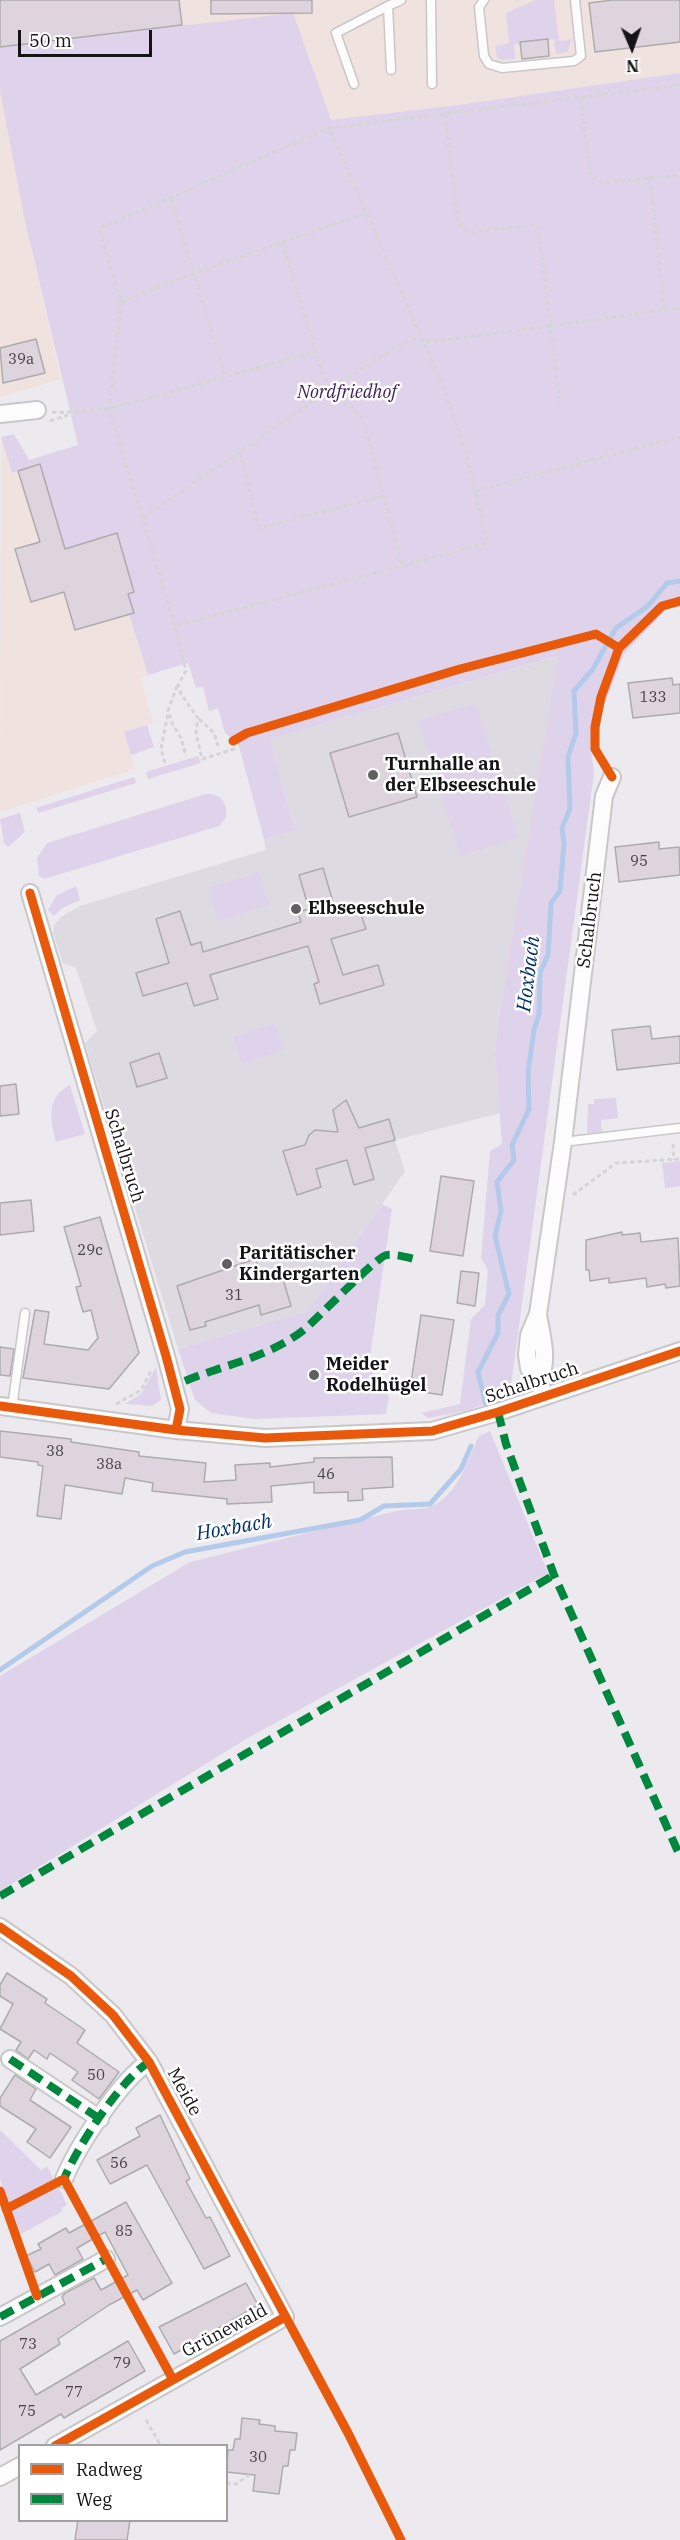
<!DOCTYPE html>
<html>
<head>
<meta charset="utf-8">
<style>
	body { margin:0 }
	#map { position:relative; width:680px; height:2540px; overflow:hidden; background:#eceaee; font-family:"IBM Plex Serif",serif }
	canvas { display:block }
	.legend { position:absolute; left:18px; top:2444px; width:210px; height:78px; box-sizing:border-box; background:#fff; border:2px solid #a1a1a1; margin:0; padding:8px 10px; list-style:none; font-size:18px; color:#141315 }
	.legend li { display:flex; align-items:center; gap:12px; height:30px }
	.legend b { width:30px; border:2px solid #a1a1a1 }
	.north { position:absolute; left:602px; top:18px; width:60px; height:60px; -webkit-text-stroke:4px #fff; paint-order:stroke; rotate:178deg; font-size:16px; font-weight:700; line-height:24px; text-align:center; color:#141315 }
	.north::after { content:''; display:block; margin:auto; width:21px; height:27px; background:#141315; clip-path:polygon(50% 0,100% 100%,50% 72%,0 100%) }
	.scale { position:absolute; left:18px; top:30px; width:134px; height:27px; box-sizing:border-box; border:3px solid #141315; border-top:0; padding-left:8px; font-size:18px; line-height:21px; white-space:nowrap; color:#141315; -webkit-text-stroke:4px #fff; paint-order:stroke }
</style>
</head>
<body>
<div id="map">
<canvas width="680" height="2540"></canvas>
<ul class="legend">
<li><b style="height:8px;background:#e8590c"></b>Radweg</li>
<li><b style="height:8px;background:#00873e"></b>Weg</li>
</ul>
<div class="north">N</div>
<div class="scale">50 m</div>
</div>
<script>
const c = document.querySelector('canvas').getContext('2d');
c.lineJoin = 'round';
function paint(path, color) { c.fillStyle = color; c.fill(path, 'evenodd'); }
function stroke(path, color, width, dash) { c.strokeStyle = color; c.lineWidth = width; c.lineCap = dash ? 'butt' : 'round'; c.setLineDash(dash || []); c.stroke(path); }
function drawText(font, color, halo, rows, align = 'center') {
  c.font = font + ' "IBM Plex Serif",serif'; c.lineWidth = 5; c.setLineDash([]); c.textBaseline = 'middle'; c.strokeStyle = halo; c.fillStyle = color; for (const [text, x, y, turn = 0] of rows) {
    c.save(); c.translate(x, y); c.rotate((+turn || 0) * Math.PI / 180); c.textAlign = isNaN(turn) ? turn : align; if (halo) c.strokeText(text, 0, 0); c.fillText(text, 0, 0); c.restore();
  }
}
paint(new Path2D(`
	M0,0h680v73l-222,32 -127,15 -26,-71 -280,172 36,158 -61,18z
	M1,437l11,36 6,-2 22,71 -9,60 33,-10 65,22 19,61 -8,3 14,45 -30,9 11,37 -135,43z`), '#f0e2de');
paint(new Path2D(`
	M559,656l-62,374 -2,25 5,58 -105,27 10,31 -97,140 -130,38 -93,-306 12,-12 -21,-63 -13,-5 -10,-30 2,-9 6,-7 19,-11 186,-56 -2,-11 31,-9 -25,-91z`), '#dedae2');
paint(new Path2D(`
	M535,0h19l5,41 13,-2 -5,13 -11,2 -2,-15 -40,5 1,15 -14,1 -4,-3 -2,-11 14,-3 -3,-30z
	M293,13l38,107 127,-15 222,-32v533l-14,4 -42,44 -23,60 -3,27 -8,1 4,31 -83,612c-19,23 -54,28 -83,33l-7,-5 39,-9 11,-85 14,-14 3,-35 -7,-12 9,-107 12,-7 -7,-89 2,-25 61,-374 -288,83 25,91 -31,9 -26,-96 -13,-10 -7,-25 -9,3 -6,-24 -7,1 -8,-25 -40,12 -19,-61 -54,16 -11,-38 -33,10 -16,-53 25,-8 -22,-70 -6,2 -11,-36 13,-3 15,26 49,-15 -53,-224 -25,-130v-44z
	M476,703l42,135 -58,18 -42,-135z
	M147,725l7,22 -23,8 -7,-23z
	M198,756l3,7 -53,16 -2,-7z
	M134,777l2,6 -98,30 -2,-5z
	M206,794c15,-1 22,9 20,23l-7,9 -175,53 -5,-3 -2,-18 10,-15z
	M20,813l5,19 -17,15 -4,-4 -4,-24z
	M259,872l10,33 -51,16 -10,-33z
	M76,886l4,14 -18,8 -8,8 -6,-6 8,-14z
	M275,1023l9,27 -42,14 -9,-27z
	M70,1085l15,49 -29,8c-6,-22 -10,-45 14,-57z
	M616,1098l2,20 -17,2 1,14 -15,-1 1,-29h6v-5z
	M680,1161v25l-15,2 -3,-25z
	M382,1204l10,5 -23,154 20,34 -3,17 -132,5 -43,-6 -16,-13 -17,-51 130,-38z
	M156,1367l5,33 -9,6 -27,-2 16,-10z
	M490,1431l58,142 -302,166 -246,152v-215l190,-114 206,-51c11,-2 23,-1 33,-4 28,-9 39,-48 50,-71z
	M0,2130l41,40 6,-4 7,14 -46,24 -8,-25z
	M58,2186l9,19 -6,3 2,3 -44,24 -9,-24z`), '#dfd3eb');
stroke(new Path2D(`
	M486,1405l-8,-33 20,-39v-18l11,-21 -14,-58 6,-25 -4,-29 17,-22 -2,-15 17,-36 -1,-36 6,-43 5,-16 1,-41 8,-18 3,-52 9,-12 4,-48 -2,-15 8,-19 -2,-52 8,-24 -2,-42 19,-22 23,-41 32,-22 19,-23 13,-2
	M0,1670l152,-104 33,-14 175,-32 24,-14 46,-2 31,-35 10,-23`), '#b3caea', 5);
const building = new Path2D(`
	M0,0h179l3,25 -182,22z
	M211,0h101v13l-101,1z
	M613,0h67v42l-85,10 -6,-49z
	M548,39l1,17 -27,3 -2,-17z
	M36,339l9,34 -42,10 -3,-35z
	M40,464l25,85 52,-16 17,59 -6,2 6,19 -59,17 -11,-38 -33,10 -16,-53 25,-7 -22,-71z
	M672,678l1,7 7,-1v29l-47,5 -5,-35z
	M398,733l19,64 -68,20 -19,-64z
	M659,842v7l20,-2 1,28 -61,7 -4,-35z
	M323,868l13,44 22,-6 8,23 -35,10 12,36 35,-10 6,20 -64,19 -6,-20 5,-2 -11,-36 -98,29 8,24 -24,7 -7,-23 -44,13 -7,-23 33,-10 -13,-44 24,-8 11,34 10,-3 2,10 98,-30 -3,-10 11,-3 -10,-34z
	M650,1026l2,13 28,-3v27l-63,7 -5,-40z
	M159,1053l8,25 -30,9 -7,-24z
	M16,1084l3,30 -19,2v-30z
	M346,1100l13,28 30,-9 6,21 -30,8 9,31 -20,6 -7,-25 -31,9 5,18 -24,8 -14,-44 22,-6 4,-10 6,-5 23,2 -5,-22z
	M441,1176l33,5 -11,75 -33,-5z
	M31,1200l3,31 -34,4v-32z
	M100,1217l39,136 -30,36 -86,-11 12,-68 14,2 -5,32 44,6 10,-12 -7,-28 -8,2 -7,-25 5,-1 -17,-59z
	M622,1232v3l18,-2 1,9 37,-4 2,48 -14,2 -1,-4 -18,3 -1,-9 -37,5v-5l-19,3 -1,-11h-3v-30z
	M255,1259l7,15 18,-5 11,37 -30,9 -2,-10 -54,17 1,4 -16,4 -13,-44z
	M461,1271l18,2 -4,33 -18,-3z
	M421,1315l33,5 -12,75 -32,-5z
	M0,1347l14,2 -4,27 -10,-1z
	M0,1431l71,8v3l68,10v4l67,7 -2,19 32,-2 -1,-15 35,-2v4l44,-5v-4l78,-1 1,30 -31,2 1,11 -15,1v-9l-34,1v-11l-43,4 1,16 -45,2v-5l-75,-8 1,-8 -28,-5 -3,16 -57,-9 -4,34 -24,-3 6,-50 -5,-1v-3l-38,-5z
	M7,1973l40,26 -2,4 40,27 -8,13 42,29 -20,27 -27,-19 6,-8 -28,-19 -3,6 -13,-9 -6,9 -12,-9 5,-8 -21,-13 13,-25 -13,-8v-11z
	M15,2075l21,14 -6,11 41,27 -21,31 -23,-16 9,-13 -36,-23v-8z
	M160,2115l30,64 -4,2 20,37 4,-1 20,39 -26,13 -57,-104 -37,19 -13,-24 43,-24 -4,-8z
	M126,2202l46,81 -29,17 -6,-10 -28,15 -51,34 2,5 -40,25 16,26 92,-54 17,30 -81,47 -3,-4 -61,36v-109l65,-37 -3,-7 3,-4 29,-15 7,12 27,-15 -23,-43 -28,16 6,11 -28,16 -6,-11 -14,8 -9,-16 15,-7 -3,-5 28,-16 3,5z
	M246,2283l12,22 -84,49 -15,-27z
	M242,2418l18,2 -1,4 16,2v5l22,2 -2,17h-5l-2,16h-5l-4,28 -26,-3 2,-16 -29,-3 2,-22h5l2,-11h5z
	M78,2520h52l-3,20h-52z`);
paint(building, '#ded4dd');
stroke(building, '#adabae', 1.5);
const service = new Path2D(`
	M431,0l1,84
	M484,0l-5,7 5,49 5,8 13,4 72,-7 7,-5 -6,-56
	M391,70l-3,-64 13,-6
	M354,84l-18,-51 52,-27
	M563,1142l117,-14
	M12,1408l13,-95`);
const minor = new Path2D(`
	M0,414l37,-4
	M30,893l136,463 14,53 -4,21
	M538,1315c4,23 11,44 1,66
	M543,1397l-4,-16 -10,-13 -2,-14 2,-19 9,-21 25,-172 41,-346 8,-19
	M0,1406l176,24 89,8 167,-7 66,-19 182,-61
	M0,1927l71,49 42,39 36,47 136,255 -230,129
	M10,2059l90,60
	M64,2179c13,-32 57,-100 85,-117
	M0,2317l106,-58
	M0,2477l20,-11`);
stroke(service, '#c8c7ca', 11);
stroke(minor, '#c8c7ca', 20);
stroke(new Path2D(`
	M581,97l9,79 11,7 79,-8
	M445,113l13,110 10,9 70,-7 22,179
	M650,178l14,132
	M171,199l54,176
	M282,242l42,136 17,22 22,18 39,147
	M121,302l73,-29 172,-60
	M52,412c20,2 37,-4 57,-3l206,-57
	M50,421l18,-6
	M240,452l19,76 125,-32
	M475,491l205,-54
	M143,518l189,-130 64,-41 18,-8 18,3 248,-34
	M175,626l-66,-217 12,-107 -22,-73 230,-101
	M177,686l-9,25 5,14 8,13 5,18
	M199,719l15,14 4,13
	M235,749l-33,10 -6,-26 2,-15 -17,-24 -3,-9 8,-14 -11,-45 312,-83 -23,-97 -18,-53 -117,-265 351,-43
	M165,763l-4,-14 7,-36
	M673,1144l1,16
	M573,1195l43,-32 64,-4
	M116,1404l25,-14 10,-19
	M146,2420l15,26
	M226,2483l10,1 13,-9`), '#d5d5d5', 3, [4.5, 3]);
stroke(service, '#fcfcfc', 8);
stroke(minor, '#fcfcfc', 16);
stroke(new Path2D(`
	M185,1381c41,-17 86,-24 121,-53 13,-11 72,-73 81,-73 8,-1 19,2 27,4
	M498,1412l8,32 48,131 126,281
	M0,1896l554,-321
	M10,2059l90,60
	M59,2181l5,-2c13,-32 57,-100 85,-117
	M0,2317l106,-58`), '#00873e', 8, [15, 8]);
stroke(new Path2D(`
	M233,741l14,-8 213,-64 136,-35 23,14
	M612,777l-17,-28v-22l6,-30 18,-49 43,-42 18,-5
	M30,893l136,463 14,53 -4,21
	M0,1406l176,24 89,8 167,-7 66,-19 182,-61
	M0,1927l71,49 42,39 36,47 199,371 53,107
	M0,2191l37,105
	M6,2209l58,-30 108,199
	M55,2446l230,-129`), '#e8590c', 9);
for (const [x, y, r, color] of [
	[373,775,6,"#605e61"],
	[296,909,6,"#605e61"],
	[227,1264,6,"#605e61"],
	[314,1375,6,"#605e61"]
]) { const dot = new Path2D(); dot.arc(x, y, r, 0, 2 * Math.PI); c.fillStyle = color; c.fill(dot); stroke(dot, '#fff', 2); }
drawText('15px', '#464347', null, [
	["39a",21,360],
	["133",653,698],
	["95",639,862],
	["29c",90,1251],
	["31",234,1296],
	["38",55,1452],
	["38a",109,1465],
	["46",326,1475],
	["50",96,2076],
	["56",119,2164],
	["85",124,2232],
	["73",28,2345],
	["79",122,2364],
	["77",74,2393],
	["75",27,2412],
	["30",258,2458]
]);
drawText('italic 18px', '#3e1e58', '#fff', [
	["Nordfriedhof",347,393]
]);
drawText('bold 18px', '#141315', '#fff', [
	["Turnhalle an",385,765],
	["der Elbseeschule",385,786],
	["Elbseeschule",308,909],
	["Paritätischer",239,1254],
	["Kindergarten",239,1275],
	["Meider",326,1365],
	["Rodelhügel",326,1386]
], 'left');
drawText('18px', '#141315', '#fff', [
	["Schalbruch",590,920,-83],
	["Schalbruch",124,1156,73],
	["Schalbruch",532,1383,-18],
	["Meide",184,2092,61],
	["Grünewald",225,2331,-28]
]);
drawText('italic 20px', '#013064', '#fff', [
	["Hoxbach",529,974,-83],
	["Hoxbach",234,1528,-10]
]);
</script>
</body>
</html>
